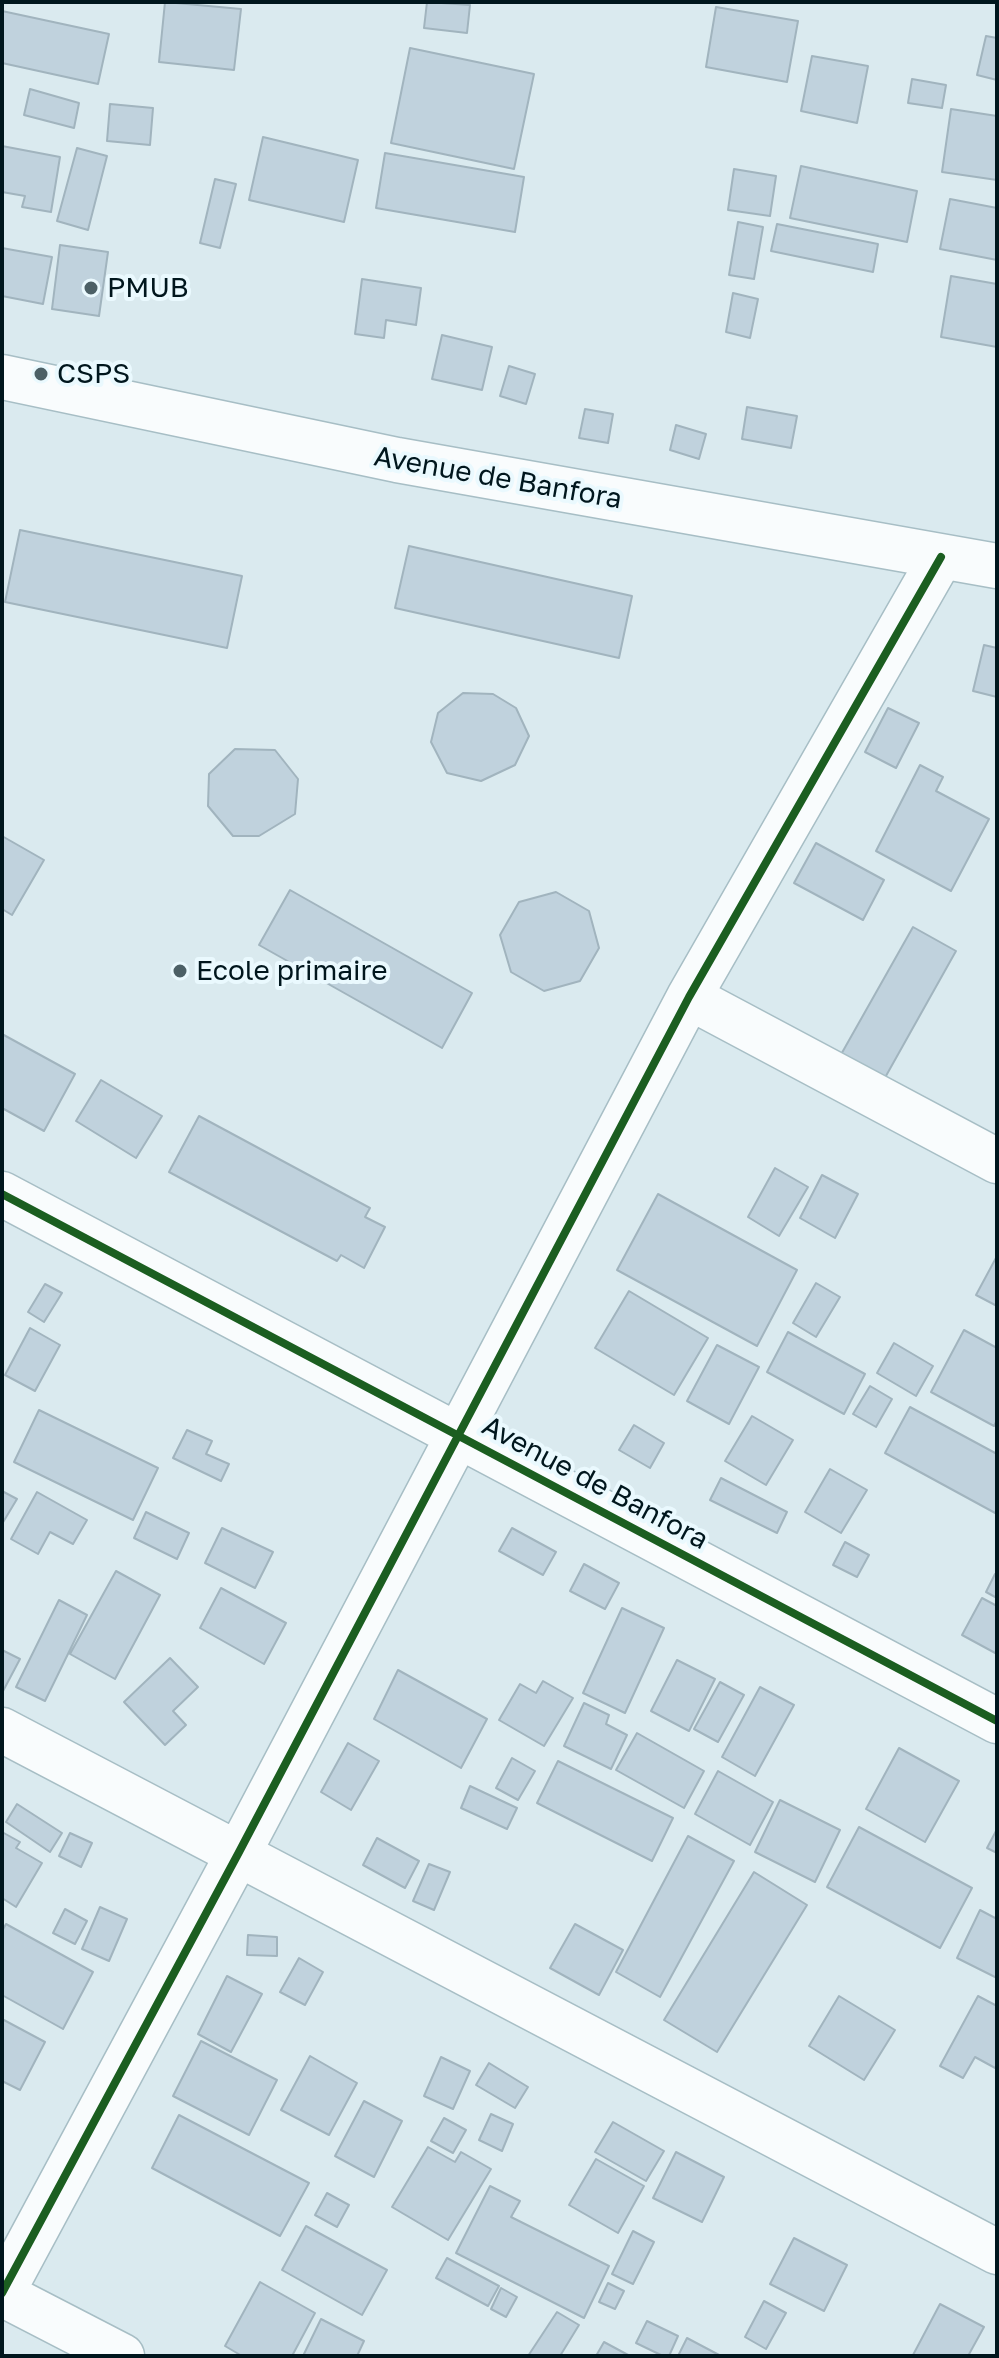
<!DOCTYPE html>
<html>
<head>
<meta charset="utf-8">
<style>
	body { margin:0 }
	#map { position:relative; width:999px; height:2358px; overflow:hidden; background:#daeaef; font-family:"Golos Text",sans-serif }
	canvas { display:block }
	.frame { position:absolute; inset:0; border:4px solid #00161d; pointer-events:none }
</style>
</head>
<body>
<div id="map">
<canvas width="999" height="2358"></canvas>
<div class="frame"></div>
</div>
<script>
const c = document.querySelector('canvas').getContext('2d');
c.lineJoin = 'round';
function paint(path, color) { c.fillStyle = color; c.fill(path, 'evenodd'); }
function stroke(path, color, width, dash) { c.strokeStyle = color; c.lineWidth = width; c.lineCap = dash ? 'butt' : 'round'; c.setLineDash(dash || []); c.stroke(path); }
function drawText(font, color, halo, rows, align = 'center') {
  c.font = font + ' "Golos Text",sans-serif'; c.lineWidth = 8; c.setLineDash([]); c.textBaseline = 'middle'; c.strokeStyle = halo; c.fillStyle = color; for (const [text, x, y, turn = 0] of rows) {
    c.save(); c.translate(x, y); c.rotate((+turn || 0) * Math.PI / 180); c.textAlign = isNaN(turn) ? turn : align; if (halo) c.strokeText(text, 0, 0); c.fillText(text, 0, 0); c.restore();
  }
}
const building = new Path2D(`
	M165,2l76,7 -7,61 -75,-8z
	M427,2l43,3 -3,28 -43,-5z
	M716,7l82,14 -11,61 -81,-15z
	M2,11l107,23 -11,50 -96,-21z
	M986,36l11,2v42l-20,-5z
	M410,48l124,26 -20,95 -123,-26z
	M812,56l56,10 -11,57 -56,-12z
	M912,79l34,6 -4,23 -34,-5z
	M30,89l49,14 -5,25 -50,-13z
	M110,104l43,4 -3,37 -43,-4z
	M951,109l46,7v64l-55,-8z
	M263,137l95,23 -14,62 -95,-22z
	M2,146l58,11 -9,55 -29,-5 3,-11 -23,-4z
	M77,148l30,8 -19,74 -31,-9z
	M385,153l139,24 -9,55 -139,-24z
	M801,166l116,25 -10,51 -117,-24z
	M734,169l42,7 -6,40 -42,-6z
	M215,179l21,5 -16,64 -20,-5z
	M950,199l47,9v52l-57,-11z
	M738,222l25,5 -9,52 -25,-4z
	M777,224l101,20 -5,28 -102,-21z
	M60,245l48,7 -9,64 -47,-7z
	M2,248l50,9 -9,47 -41,-8z
	M951,276l46,8v63l-56,-10z
	M362,279l59,9 -5,37 -30,-5 -2,18 -29,-4z
	M733,293l25,6 -8,39 -24,-6z
	M442,335l50,12 -10,43 -50,-11z
	M509,366l26,8 -9,30 -26,-8z
	M747,407l50,9 -6,32 -49,-9z
	M585,409l28,5 -5,29 -29,-5z
	M676,425l30,9 -7,25 -29,-9z
	M20,530l222,46 -15,72 -222,-46z
	M409,546l223,50 -13,62 -224,-50z
	M984,645l13,3v49l-24,-6z
	M463,693l30,1 23,14 13,28 -14,29 -34,16 -34,-8 -16,-31 7,-29z
	M888,708l31,15 -23,45 -31,-16z
	M235,749l40,1 23,29 -3,35 -36,22h-26l-25,-30 1,-32z
	M920,765l23,12 -7,14 53,28 -38,72 -75,-40z
	M2,836l42,24 -32,55 -10,-6z
	M816,843l68,37 -21,40 -69,-37z
	M290,890l182,103 -30,55 -183,-103z
	M556,892l33,19 10,37 -19,33 -36,10 -33,-19 -11,-37 19,-33z
	M913,927l43,24 -74,132 -43,-25z
	M2,1034l73,40 -31,57 -42,-23z
	M101,1080l61,36 -26,42 -60,-37z
	M199,1116l171,92 -5,9 20,10 -21,41 -23,-13 -4,6 -168,-89z
	M775,1168l33,19 -29,49 -31,-19z
	M822,1175l36,19 -23,44 -35,-20z
	M658,1194l139,76 -40,76 -140,-76z
	M997,1256v50l-21,-11z
	M816,1283l24,14 -24,40 -23,-14z
	M45,1284l17,9 -18,29 -16,-10z
	M629,1291l79,47 -34,57 -79,-47z
	M30,1328l30,17 -25,46 -30,-16z
	M964,1330l33,18v72l-3,6 -63,-34z
	M788,1332l77,42 -21,40 -77,-42z
	M894,1343l39,23 -17,30 -39,-23z
	M717,1345l42,22 -30,57 -42,-23z
	M870,1386l22,13 -16,28 -23,-13z
	M910,1407l87,47v60l-112,-61z
	M39,1410l119,58 -25,52 -119,-58z
	M752,1416l41,24 -27,45 -41,-24z
	M634,1425l30,18 -14,25 -31,-18z
	M187,1430l25,11 -6,13 23,10 -8,17 -48,-23z
	M830,1469l37,21 -26,43 -36,-21z
	M721,1478l66,34 -10,21 -67,-33z
	M2,1491l15,8 -15,25z
	M37,1492l50,28 -14,24 -23,-12 -12,22 -27,-15z
	M146,1512l43,21 -12,26 -43,-21z
	M222,1528l51,24 -18,36 -50,-25z
	M512,1528l44,24 -13,23 -44,-24z
	M845,1542l24,13 -12,22 -24,-12z
	M584,1564l35,19 -14,26 -35,-18z
	M116,1571l44,24 -45,84 -45,-25z
	M995,1574l2,1v23l-11,-6z
	M221,1588l65,35 -22,41 -64,-36z
	M982,1598l15,8v48l-35,-19z
	M59,1600l28,15 -42,86 -29,-14z
	M622,1608l42,20 -39,85 -42,-20z
	M2,1650l18,9 -18,34z
	M170,1658l28,29 -25,24 13,14 -21,20 -41,-43z
	M677,1660l38,19 -26,52 -38,-20z
	M398,1670l89,49 -26,49 -87,-49z
	M543,1681l30,17 -29,48 -45,-26 21,-36 16,9z
	M720,1682l24,13 -26,47 -24,-13z
	M760,1687l34,18 -39,71 -33,-19z
	M584,1703l25,12 -3,9 21,11 -16,34 -47,-23z
	M637,1733l67,38 -20,37 -68,-38z
	M348,1743l31,18 -28,49 -30,-18z
	M899,1748l60,33 -34,61 -59,-33z
	M512,1758l23,13 -17,29 -22,-12z
	M558,1761l115,57 -21,43 -115,-58z
	M718,1771l55,31 -23,43 -55,-31z
	M470,1786l47,22 -10,21 -46,-21z
	M780,1800l60,30 -25,52 -60,-30z
	M17,1804l45,29 -12,19 -44,-30z
	M859,1827l113,61 -32,60 -113,-61z
	M996,1831h1v22l-10,-5z
	M2,1832l18,10 -4,6 26,15 -26,44 -14,-9z
	M70,1833l22,10 -11,24 -22,-11z
	M688,1836l46,25 -74,136 -44,-25z
	M377,1838l42,23 -14,27 -42,-23z
	M429,1864l21,8 -16,38 -21,-9z
	M754,1872l53,33 -90,147 -53,-32z
	M100,1907l27,12 -18,42 -27,-12z
	M65,1909l22,12 -12,23 -22,-11z
	M980,1910l17,9v59l-40,-20z
	M6,1924l87,48 -30,57 -61,-34v-64z
	M575,1924l48,26 -24,45 -49,-27z
	M248,1935l29,2v19l-30,-1z
	M299,1958l24,14 -18,33 -25,-13z
	M227,1976l35,18 -31,58 -33,-18z
	M839,1996l56,34 -31,50 -55,-34z
	M978,1996l19,10v63l-22,-12 -12,21 -23,-12z
	M2,2019l43,23 -25,48 -18,-9z
	M201,2041l76,39 -28,55 -76,-39z
	M310,2056l47,27 -28,52 -48,-25z
	M441,2057l29,14 -17,38 -29,-13z
	M489,2063l39,24 -13,21 -39,-23z
	M364,2101l38,20 -28,56 -39,-21z
	M491,2114l22,10 -11,27 -23,-11z
	M179,2115l130,68 -29,53 -128,-68z
	M444,2118l22,12 -13,23 -22,-12z
	M613,2122l51,29 -18,30 -51,-29z
	M428,2147l27,15 6,-10 30,17 -43,71 -56,-33z
	M676,2152l48,25 -22,45 -49,-24z
	M596,2159l48,27 -26,47 -49,-28z
	M490,2186l30,15 -9,16 98,49 -25,52 -128,-65z
	M327,2193l22,12 -12,22 -22,-12z
	M306,2226l81,44 -25,45 -80,-45z
	M633,2231l21,11 -21,42 -21,-10z
	M794,2238l53,27 -23,46 -54,-27z
	M447,2258l52,28 -11,20 -52,-28z
	M260,2282l55,31 -23,43h-50l-17,-10z
	M608,2283l16,8 -9,18 -16,-7z
	M501,2288l16,9 -11,20 -15,-8z
	M764,2301l22,12 -20,36 -21,-12z
	M940,2304l44,23 -16,29 -55,-1z
	M557,2312l22,13 -19,31h-32z
	M321,2319l43,22 -7,15h-54z
	M647,2321l31,15 -9,20h-6l-27,-13z
	M687,2338l34,18h-43z
	M604,2342l26,14h-34z`);
paint(building, '#c0d2dd');
stroke(building, '#a1b4be', 2);
const street = new Path2D(`
	M689,997l308,164
	M2,1194l995,527
	M2,1730l995,522
	M2,2293l236,-439 451,-857 252,-440
	M2,2294l120,62`);
const secondary = new Path2D(`
	M2,377l395,83 600,106`);
stroke(street, '#a7bec5', 47);
stroke(secondary, '#a7bec5', 47);
stroke(street, '#f9fcfd', 44);
stroke(secondary, '#f9fcfd', 44);
stroke(new Path2D(`
	M2,1194l995,527
	M2,2293l236,-439 451,-857 252,-440`), '#1b5e20', 8);
for (const [x, y, r, color] of [
	[91,288,8,"#4c6066"],
	[41,374,8,"#4c6066"],
	[180,971,8,"#4c6066"]
]) { const dot = new Path2D(); dot.arc(x, y, r, 0, 2 * Math.PI); c.fillStyle = color; c.fill(dot); stroke(dot, '#eaf9fe', 3); }
drawText('28px', '#00161d', '#eaf9fe', [
	["PMUB",107,288],
	["CSPS",57,374],
	["Ecole primaire",196,971]
], 'left');
drawText('28px', '#00161d', '#eaf9fe', [
	["Avenue de Banfora",498,478,10],
	["Avenue de Banfora",595,1483,28]
]);
</script>
</body>
</html>
